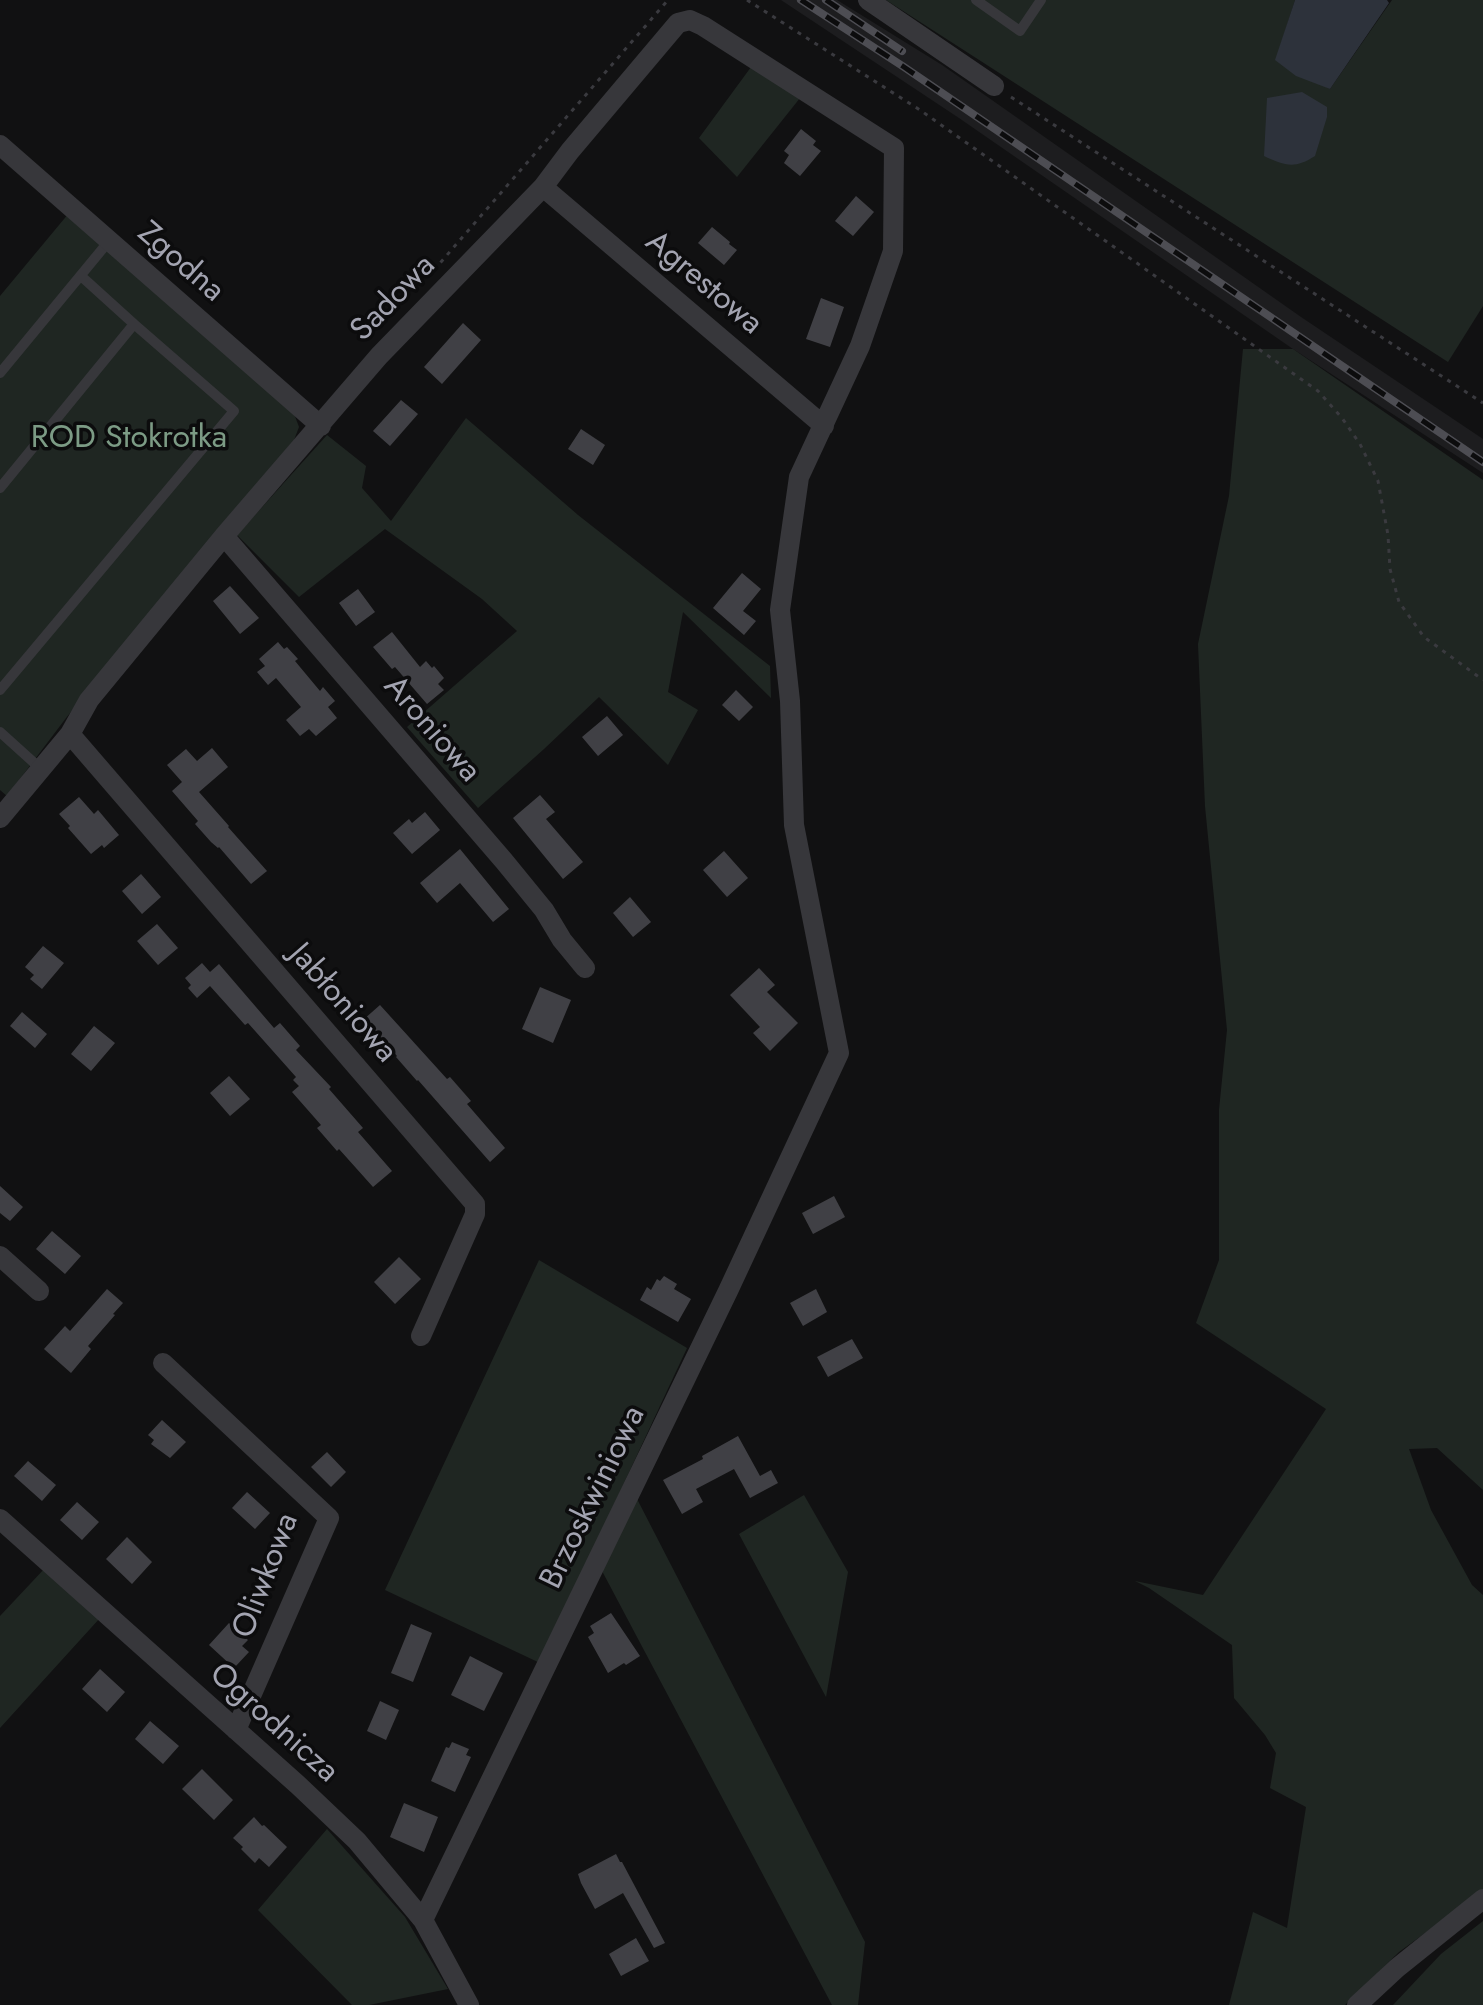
<!DOCTYPE html>
<html>
<head>
<meta charset="utf-8">
<style>
	body { margin:0 }
	canvas { display:block; background:#111112 }
</style>
</head>
<body>
<canvas width="1483" height="2005"></canvas>
<script>
const c = document.querySelector('canvas').getContext('2d');
c.lineJoin = 'round';
function paint(path, color) { c.fillStyle = color; c.fill(path, 'evenodd'); }
function stroke(path, color, width, dash) { c.strokeStyle = color; c.lineWidth = width; c.lineCap = dash ? 'butt' : 'round'; c.setLineDash(dash || []); c.stroke(path); }
function drawText(font, color, halo, rows, align = 'center') {
  c.font = font + ' Jost,sans-serif'; c.lineWidth = 7; c.setLineDash([]); c.textBaseline = 'middle'; c.strokeStyle = halo; c.fillStyle = color; for (const [text, x, y, turn = 0] of rows) {
    c.save(); c.translate(x, y); c.rotate((+turn || 0) * Math.PI / 180); c.textAlign = isNaN(turn) ? turn : align; if (halo) c.strokeText(text, 0, 0); c.fillText(text, 0, 0); c.restore();
  }
}
paint(new Path2D(`
	M781,0h56l105,65 359,252 182,122v34l-190,-124 -334,-231z`), '#1d1d1f');
paint(new Path2D(`
	M886,0h409l-19,60 54,29 62,-89h91v306l-35,56z
	M754,63l50,30 -67,84 -38,-39z
	M69,213l224,198 6,16 -5,13 -228,278 -59,78 -7,-6v-494z
	M1243,349h50l190,131v1010l-46,-42 -28,1 22,61 41,75 11,10v296l-84,61 -54,53h-116l24,-93 34,16 19,-121 -36,-19 6,-35 -11,-18 -31,-37 -2,-53 -83,-57 -14,-7 68,14 123,-186 -130,-86 23,-63v-150l8,-80 -22,-224 -7,-162 31,-148z
	M466,418l112,97 192,151 1,32 -88,-86 -15,80 30,18 -30,55 -69,-68 -55,52 -66,59 -71,-81 110,-96 -35,-32 -97,-70 -86,68 -62,-62 90,-100 39,31 -4,22 29,33z
	M539,1260l148,88 -147,315 -155,-73z
	M804,1495l44,77 -22,125 -87,-163z
	M636,1497l229,445 -7,63h-26l-231,-436z
	M46,1567l54,51 -100,110v-112z
	M327,1829l78,88 43,72 -79,16h-17l-94,-95z
	M1483,1921v84h-90l48,-51z`), '#1f2622');
paint(new Path2D(`
	M1295,0h92l2,3 -59,86 -34,-13 -21,-16z
	M1302,92l25,15v10l-12,39c-20,13 -30,10 -51,0l3,-58z`), '#2d323b');
paint(new Path2D(`
	M801,129l15,12 -3,4 8,6 -21,25 -16,-13 5,-8 -5,-4z
	M856,196l18,16 -21,24 -18,-15z
	M712,227l18,15 -1,2 8,6 -13,15 -26,-22z
	M821,298l23,9 -14,40 -24,-8z
	M463,323l18,17 -39,44 -18,-17z
	M401,400l17,14 -28,32 -17,-15z
	M581,429l24,16 -12,20 -25,-16z
	M742,573l19,16 -18,22 13,10 -12,14 -31,-27z
	M230,586l29,32 -19,16 -27,-33z
	M358,589l17,23 -19,14 -17,-23z
	M392,632l28,35 6,-6 6,7 2,-2 10,12 -6,6 6,6 -17,14 -32,-37 -3,2 -19,-22z
	M278,642l6,7 3,-2 11,12 -3,2 25,30 3,-4 12,14 -7,6 9,11 -21,18 -7,-7 -9,7 -14,-16 15,-13 -25,-29 -8,7 -11,-13 8,-6 -6,-7z
	M736,690l17,17 -14,14 -17,-16z
	M607,716l16,19 -25,21 -16,-19z
	M212,748l16,19 -29,25 30,34 -1,1 39,44 -16,13 -32,-37 -1,1 -7,-6 -16,-18 3,-3 -26,-30 10,-9 -15,-17 19,-16 11,12z
	M540,795l15,17 -9,7 37,43 -20,17 -50,-61z
	M79,797l15,17 4,-4 21,25 -15,13 -2,-3 -11,9 -23,-26 2,-2 -11,-12z
	M425,812l15,18 -28,24 -19,-21 16,-14 3,4z
	M460,849l49,60 -16,13 -33,-39 -23,20 -17,-20z
	M724,851l24,27 -21,19 -24,-27z
	M141,874l20,23 -19,17 -20,-23z
	M630,897l21,25 -18,15 -20,-24z
	M157,924l21,24 -20,17 -21,-24z
	M43,946l21,17 -22,26 -12,-10 4,-4 -9,-8z
	M202,963l8,9 9,-8 55,64 6,-5 20,23 -4,4 35,37 -2,2 34,39 -5,4 34,39 -19,16 -34,-38 -2,2 -20,-23 4,-3 -29,-33 7,-6 -6,-6 3,-3 -48,-54 -3,2 -35,-39 -13,12 -9,-10 3,-3 -6,-7z
	M759,968l16,17 -8,7 31,31 -28,28 -17,-18 7,-6 -30,-32z
	M540,987l31,13 -18,43 -31,-14z
	M380,1005l67,74 3,-2 21,24 -4,3 38,44 -15,14 -72,-82 -1,1 -21,-24 1,-1 -22,-25 -2,1 -10,-12z
	M22,1012l25,22 -12,14 -25,-22z
	M94,1026l21,17 -24,28 -20,-17z
	M229,1076l21,23 -20,17 -20,-23z
	M0,1186l23,21 -13,14 -10,-8z
	M834,1196l11,21 -32,17 -11,-21z
	M52,1231l29,25 -16,18 -29,-25z
	M399,1257l22,22 -26,25 -21,-22z
	M664,1276l13,8 -3,5 17,10 -13,23 -38,-22 7,-13 4,3 6,-11 3,2z
	M107,1289l16,14 -10,11 2,1 -27,31 3,3 -20,24 -27,-24 21,-23 5,5z
	M816,1289l11,23 -24,14 -13,-23z
	M852,1339l11,19 -35,19 -11,-20z
	M162,1420l24,22 -16,16 -19,-14 3,-4 -6,-5z
	M738,1436l22,40 11,-6 7,13 -28,15 -16,-29 -38,20 7,13 -21,12 -19,-34 40,-21 -1,-3z
	M327,1452l19,20 -15,15 -20,-20z
	M28,1461l28,24 -14,16 -28,-25z
	M247,1492l23,21 -15,16 -23,-21z
	M77,1502l22,20 -17,18 -22,-20z
	M127,1537l25,25 -20,22 -26,-25z
	M611,1613l29,43 -14,9 -2,-2 -16,10 -20,-36 6,-4 -4,-7z
	M229,1623l19,17 -6,6 7,6 -15,16 -25,-23z
	M411,1624l21,9 -19,49 -22,-9z
	M470,1656l33,17 -19,38 -33,-16z
	M100,1669l25,23 -18,20 -25,-23z
	M380,1701l19,9 -13,30 -19,-9z
	M150,1721l29,25 -16,18 -28,-25z
	M452,1742l17,7 -3,6 5,2 -16,35 -24,-11 15,-34 3,1z
	M202,1769l31,31 -19,20 -32,-31z
	M404,1803l34,14 -14,35 -34,-15z
	M254,1817l8,9 2,-1 23,22 -18,20 -10,-9 -4,5 -14,-14 2,-2 -10,-9z
	M616,1854l4,8h2l43,81 -11,5 -31,-55 -28,16 -14,-26 -3,-9z
	M636,1938l13,23 -28,15 -12,-22z`), '#404045');
stroke(new Path2D(`
	M747,0l173,110 398,281 24,27 18,26 18,37 10,54 2,34 9,33 25,35 59,43
	M1011,97l472,306
	M434,270l234,-270`), '#3a3a3f', 3, [4, 6]);
stroke(new Path2D(`
	M976,0l44,31 21,-31
	M0,373l109,-132
	M0,488l134,-164 -53,-48
	M0,690l234,-279 -100,-87
	M0,732l41,37`), '#37373b', 10);
stroke(new Path2D(`
	M868,0l126,86
	M0,145l321,281
	M543,187l281,239
	M224,536l280,325 40,49 18,30 23,28
	M70,734l405,470v10l-54,122
	M0,818l70,-84 19,-34 135,-164 155,-180 164,-169 27,-36 108,-128 12,-3 13,6 191,122 -1,103 -33,95 -61,131 -19,133 10,91 4,124 45,228 -111,238 -305,629
	M0,1256l39,35
	M163,1363l166,155 -93,212
	M0,1519l298,266 59,56 66,79 46,85
	M1357,2005l40,-37 86,-69`), '#37373b', 20);
const rail = new Path2D(`
	M801,0l103,67 579,395
	M826,0l76,51`);
stroke(rail, '#4d4d53', 8);
stroke(rail, '#0c0c0d', 5, [15]);
drawText('32px', '#a3a4b1', '#0c0c0d', [
	["Zgodna",180,263,41],
	["Agrestowa",703,284,40],
	["Sadowa",394,299,-46],
	["Aroniowa",431,730,49],
	["Jabłoniowa",342,1004,49],
	["Brzoskwiniowa",594,1498,-64],
	["Oliwkowa",267,1576,-69],
	["Ogrodnicza",273,1724,42]
]);
drawText('32px', '#7c9b85', '#0c0c0d', [
	["ROD Stokrotka",129,439]
]);
</script>
</body>
</html>
